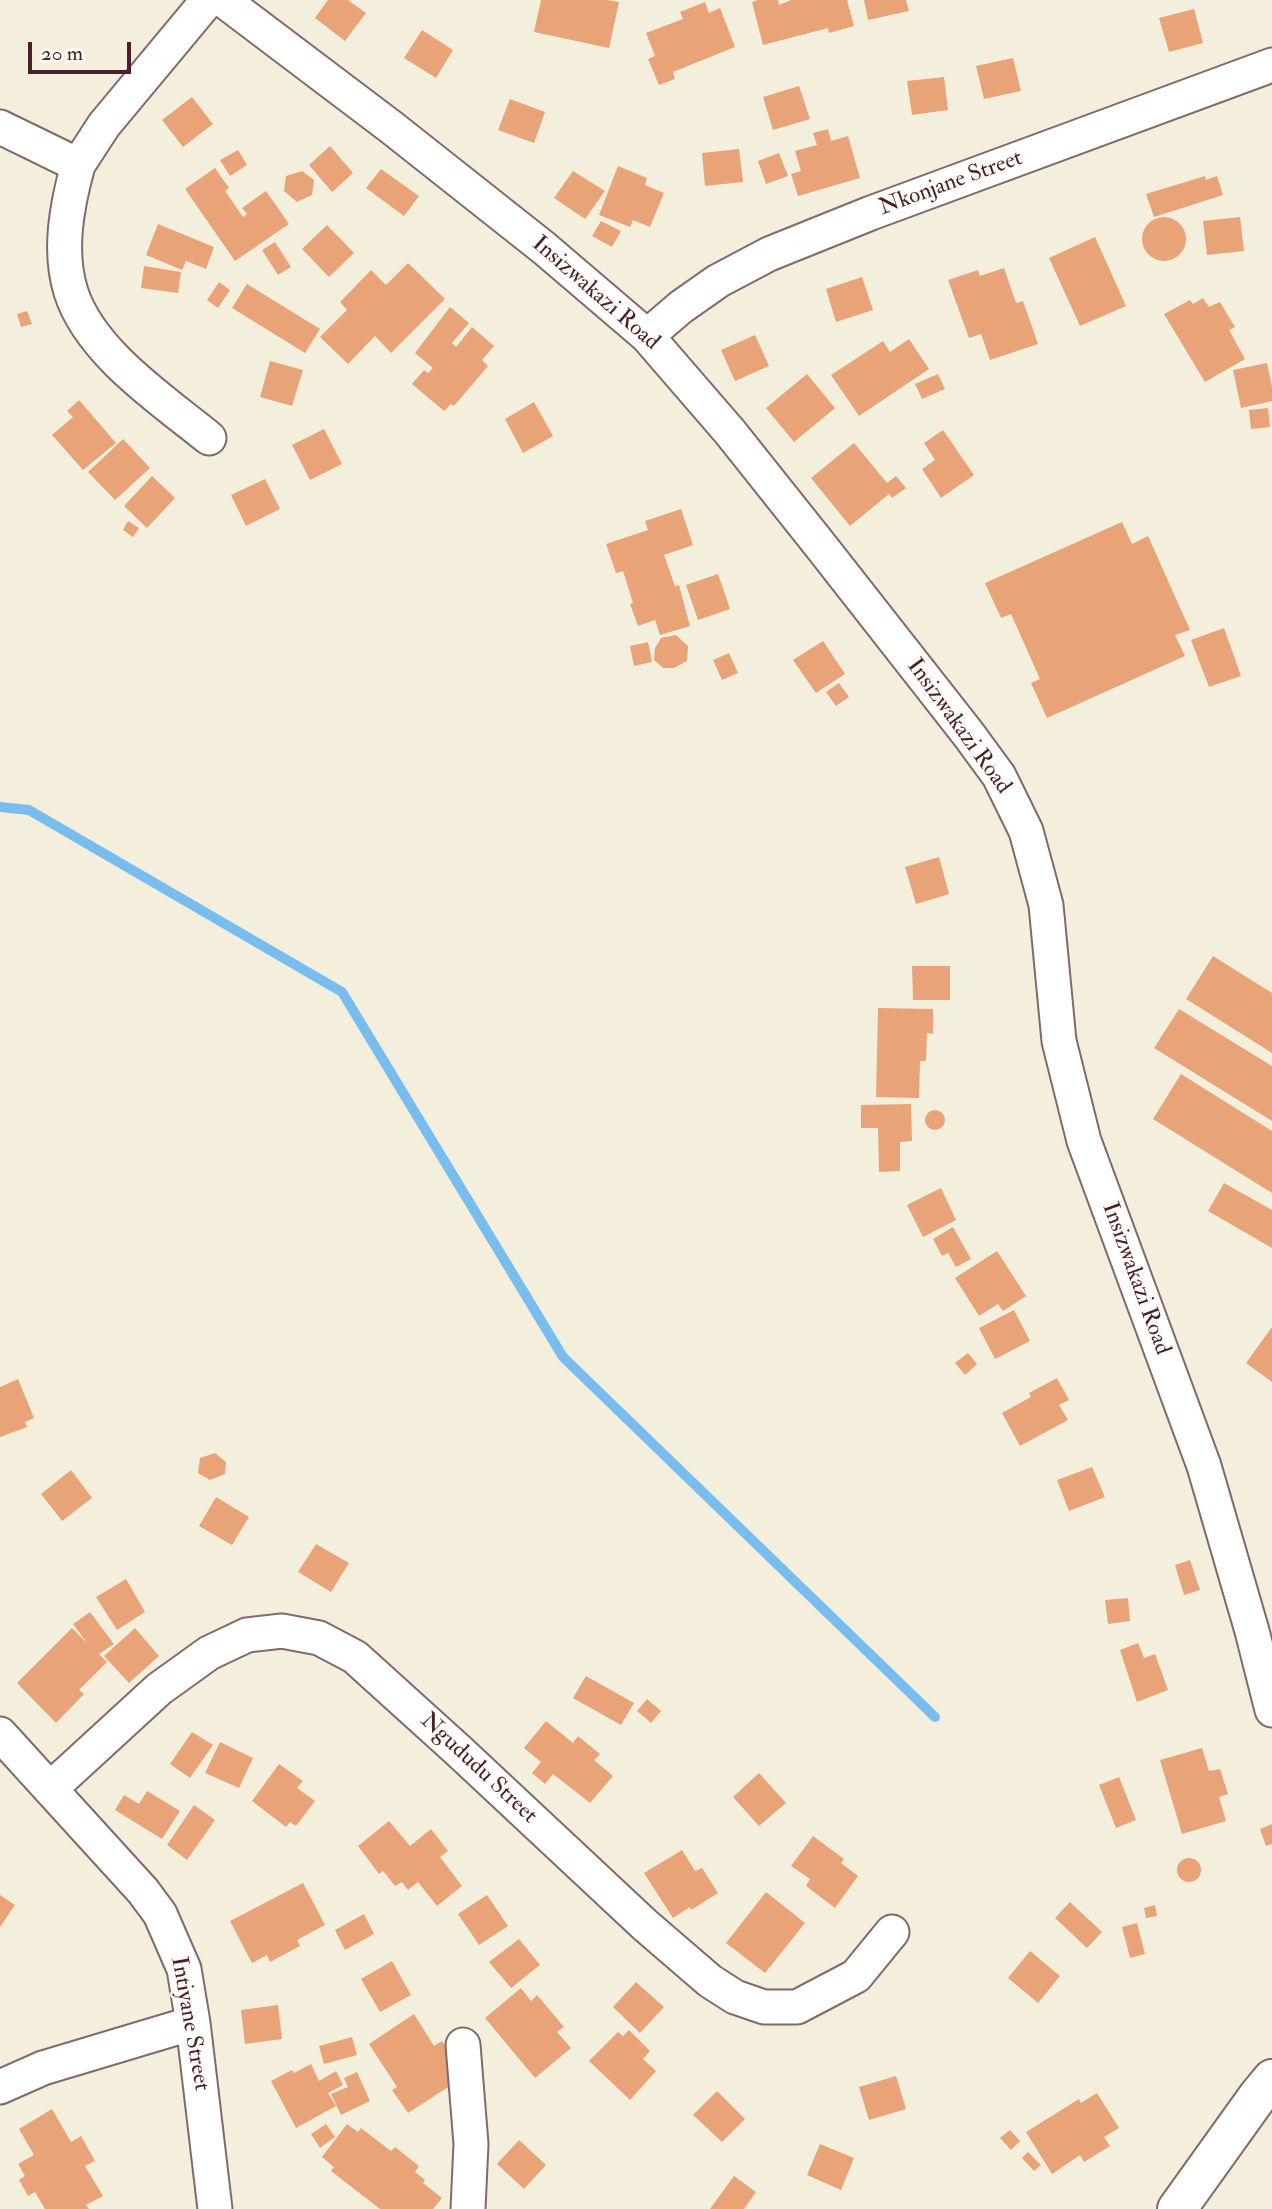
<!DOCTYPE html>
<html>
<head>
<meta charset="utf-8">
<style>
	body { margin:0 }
	#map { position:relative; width:1272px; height:2209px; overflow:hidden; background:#f4efdc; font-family:"IM FELL Double Pica",serif }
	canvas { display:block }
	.scale { position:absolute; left:28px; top:42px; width:103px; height:32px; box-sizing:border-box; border:4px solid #4a1f2b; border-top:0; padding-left:9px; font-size:21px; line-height:24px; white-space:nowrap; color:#4a1f2b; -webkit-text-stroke:5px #fdfcf7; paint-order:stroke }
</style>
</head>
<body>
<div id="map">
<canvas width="1272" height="2209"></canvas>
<div class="scale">20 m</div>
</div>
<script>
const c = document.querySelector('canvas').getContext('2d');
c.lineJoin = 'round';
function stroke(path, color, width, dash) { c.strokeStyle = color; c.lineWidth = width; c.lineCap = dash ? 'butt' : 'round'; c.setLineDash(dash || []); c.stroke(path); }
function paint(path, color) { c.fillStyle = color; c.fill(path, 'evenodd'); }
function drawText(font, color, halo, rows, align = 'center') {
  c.font = font + ' "IM FELL Double Pica",serif'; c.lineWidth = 5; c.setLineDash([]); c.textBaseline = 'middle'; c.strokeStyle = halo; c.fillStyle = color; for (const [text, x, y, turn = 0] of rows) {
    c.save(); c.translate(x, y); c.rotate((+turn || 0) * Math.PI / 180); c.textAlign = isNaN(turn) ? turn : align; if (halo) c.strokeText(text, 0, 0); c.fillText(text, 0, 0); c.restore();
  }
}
stroke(new Path2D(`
	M0,807l29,3 313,182 221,365 372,360`), '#79bdef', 10);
paint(new Path2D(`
	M328,0h20l18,13 -21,28 -30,-23z
	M541,0h66l12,2 -10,46 -75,-16z
	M758,0h20l1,5 12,-5h56l7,26 -25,7 -1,-5 -65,17 -11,-43z
	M864,0h42l3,11 -41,9z
	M705,2l4,11 11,-5 15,39 -62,25 2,7 -16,6 -11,-26 7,-3 -9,-23 37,-14 -3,-7z
	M1194,9l9,34 -34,9 -10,-34z
	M422,30l31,20 -17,28 -32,-20z
	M1013,58l8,33 -37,8 -8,-33z
	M944,77l4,33 -36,5 -5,-34z
	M799,86l11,33 -37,11 -10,-33z
	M192,97l21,27 -30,23 -21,-27z
	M510,99l35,13 -11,31 -36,-13z
	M828,129l3,12 17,-5 12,42 -62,18 -7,-22 10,-3 -6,-20 22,-6 -4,-12z
	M330,146l23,27 -21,19 -23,-27z
	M739,149l4,33 -38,4 -3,-33z
	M238,150l9,15 -17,11 -10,-16z
	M779,153l9,23 -22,8 -8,-23z
	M618,166l29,12 -2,7 19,8 -14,34 -17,-7 -3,7 -31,-12z
	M215,168l14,20 -4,3 18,26 4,-3 -5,-6 24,-17 23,33 -54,37 -50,-72z
	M381,169l38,27 -15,20 -38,-28z
	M302,171l12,9 -2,15 -15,7 -13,-11 2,-15z
	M573,171l32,20 -20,28 -31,-21z
	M1205,176l1,4 11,-4 6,19 -69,22 -8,-23z
	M1240,217l4,34 -37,4 -4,-34z
	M1142 239a22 22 0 1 1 44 0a22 22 0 1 1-44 0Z
	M601,221l20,10 -9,16 -20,-11z
	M158,224l56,23 -8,22 -20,-8 -4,9 -36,-15z
	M327,225l27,28 -25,24 -27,-28z
	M1095,237l31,69 -46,20 -31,-68z
	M275,242l16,25 -13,8 -16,-25z
	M408,263l37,36 -54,54 -16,-17 -27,28 -28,-27 27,-27 -7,-8 31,-32 15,15z
	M144,266l37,6 -3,21 -37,-5z
	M1004,268l12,35 7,-2 15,43 -48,16 -9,-26 -12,4 -21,-58 30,-10 2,6z
	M862,277l11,33 -37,12 -10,-33z
	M219,282l11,8 -12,18 -11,-8z
	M247,284l73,45 -15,24 -73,-45z
	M1203,298l6,9 11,-5 15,25 -6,3 16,29 -40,23 -41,-68 26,-14 3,4z
	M450,307l19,16 -17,20 4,4 16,-20 22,19 -12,14 6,6 -34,40 -3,-2 -7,7 -32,-27 12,-14 4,3 5,-5 -18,-15z
	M27,311l5,13 -11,3 -4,-13z
	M755,335l14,31 -34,15 -14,-31z
	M909,339l20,30 -70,47 -28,-41 52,-34 7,11z
	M270,361l33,9 -11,36 -32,-9z
	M1267,363l5,24v14l-31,7 -8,-38z
	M807,374l28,34 -41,34 -28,-34z
	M938,374l7,15 -23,10 -7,-15z
	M79,400l37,43 -33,27 -31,-35 21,-18 -6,-6z
	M534,402l19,34 -30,17 -18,-34z
	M1268,408l2,19 -19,2 -2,-19z
	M324,429l18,35 -32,16 -18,-35z
	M943,430l31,45 -33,23 -19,-29 13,-9 -11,-17z
	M123,439l27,29 -35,32 -27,-28z
	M854,443l33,40 9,-7 10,12 -14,10 -3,-4 -39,32 -39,-48z
	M152,476l23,22 -28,30 -23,-22z
	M265,479l15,30 -34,17 -15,-31z
	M681,509l12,36 -29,10 11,31 4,-1 11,41 -30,9 -5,-15 -17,6 -8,-22 3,-1 -10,-32 -7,2 -10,-29 42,-14 -3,-9z
	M128,521l11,7 -6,9 -10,-7z
	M1122,522l10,22 16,-8 42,94 -15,5 10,21 -138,62 -16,-35 9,-4 -29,-65 -10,4 -16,-35z
	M718,574l12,35 -32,11 -12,-35z
	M1224,628l17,48 -32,11 -18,-47z
	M676,635l12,11 -1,15 -13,7h-11l-9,-8 1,-12 6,-10z
	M823,641l22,33 -29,19 -23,-33z
	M648,642l4,20 -18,4 -4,-20z
	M729,653l9,20 -16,7 -9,-20z
	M839,683l10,14 -13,9 -10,-14z
	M939,857l10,37 -33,10 -11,-37z
	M1213,956l59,37v60l-86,-54z
	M912,966h38v34h-37z
	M878,1008l55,1v25l-6,-1 -1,28h-6l-1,37 -43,-1z
	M1179,1009l93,57v55l-118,-73z
	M1181,1074l91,57v62l-119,-74z
	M911,1104l1,37 -12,1v29l-21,1 -1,-44h-17v-23z
	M925 1120a10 10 0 1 1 20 0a10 10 0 1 1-20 0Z
	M1224,1183l48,27v38l-64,-37z
	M941,1188l15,32 -33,17 -16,-32z
	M953,1227l18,32 -15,8 -8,-14 -6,3 -9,-17z
	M997,1251l29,45 -23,15 -5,-7 -19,12 -24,-38z
	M1014,1310l16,31 -35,18 -16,-31z
	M1272,1327v55l-26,-19z
	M968,1353l9,11 -12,11 -10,-12z
	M1057,1378l12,22 -10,5 9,15 -48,26 -18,-33 29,-16 -2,-4z
	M18,1379l16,39 -9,4 2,5 -27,10v-50z
	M215,1453l11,9 -1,12 -15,6 -12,-7 2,-15z
	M1092,1467l13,30 -36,14 -12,-31z
	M71,1470l21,28 -30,23 -21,-27z
	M216,1497l33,20 -17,28 -33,-19z
	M316,1544l33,19 -18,29 -33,-20z
	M1190,1560l10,30 -16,5 -9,-30z
	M126,1579l19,33 -28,18 -21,-33z
	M1128,1598l2,23 -22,3 -3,-24z
	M90,1612l24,32 -15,10 8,8 -28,28 5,4 -28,29 -39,-40 55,-55 15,15 -14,-19z
	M135,1628l24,28 -30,27 -25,-27z
	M1138,1643l6,15 11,-4 13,36 -31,12 -17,-52z
	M586,1676l48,27 -13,22 -48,-27z
	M647,1699l14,12 -10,12 -14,-12z
	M546,1721l27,22 5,-7 22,18 -6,6 19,16 -23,27 -37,-29 -8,10 -13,-11 9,-11 -17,-14z
	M192,1732l21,13 -23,33 -20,-14z
	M220,1742l33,16 -14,30 -34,-15z
	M1202,1748l7,23 11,-2 8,25 -9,3 7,24 -44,13 -22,-74z
	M279,1764l24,17 -6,7 18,13 -19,25 -6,-4 -4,5 -34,-26z
	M759,1773l27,30 -27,23 -26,-29z
	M1119,1777l17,43 -20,8 -17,-43z
	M147,1791l33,20 -18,28 -47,-29 9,-15 15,9z
	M194,1805l21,15 -28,40 -20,-15z
	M389,1821l21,25 21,-17 17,22 -8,6 22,29 -25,20 -19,-24 -10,8 -6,-8 -7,4 -12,-15 -4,3 -21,-28z
	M1272,1824v20l-6,2 -6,-17z
	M813,1836l31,23 -3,4 17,13 -23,32 -29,-22 4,-7 -19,-13z
	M682,1850l13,21 7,-3 16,25 -27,17 -1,-3 -17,11 -29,-45z
	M1177 1870a12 12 0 1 1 24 0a12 12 0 1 1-24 0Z
	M303,1883l22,42 -28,15 3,6 -30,16 -3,-7 -15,8 -22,-42z
	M766,1892l39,31 -40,50 -39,-30z
	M0,1895l15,10 -15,22z
	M487,1895l21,31 -29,19 -21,-31z
	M1070,1902l32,30 -15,16 -32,-30z
	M1155,1905l2,11 -11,2 -2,-10z
	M364,1914l10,20 -29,16 -10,-20z
	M1137,1923l8,31 -15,4 -8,-31z
	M519,1939l21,26 -29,23 -22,-26z
	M1030,1951l30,25 -22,27 -30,-25z
	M392,1961l19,34 -31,17 -19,-33z
	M636,1982l28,25 -24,26 -27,-26z
	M521,1988l10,13 6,-6 27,32 -7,5 14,16 -36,30 -50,-60z
	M278,2005l4,34 -37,5 -4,-34z
	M414,2014l20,32 8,-5 18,28 -4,13 -48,31 -16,-23 5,-3 -28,-43z
	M629,2030l21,21 -7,8 13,12 -26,29 -41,-39 29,-29 5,4z
	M352,2037l5,18 -33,9 -5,-18z
	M311,2064l8,17 17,-10 7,14 -15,8 8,13 -40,22 -25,-47 21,-11 2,3z
	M357,2072l13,29 -29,14 -10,-21 17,-7 -4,-9z
	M896,2076l10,33 -37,11 -10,-33z
	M717,2091l28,28 -23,23 -29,-27z
	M1097,2093l22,35 -15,9 6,9 -26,16 -4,-7 -28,19 -26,-42 53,-33 2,4z
	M52,2109l19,33 10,-6 14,25 -10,5 18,30 -17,9 3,4h-44l-10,-17 -7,4 -9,-16 6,-4 -7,-12 16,-9 -15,-26z
	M326,2124l9,13 -15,11 -9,-14z
	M347,2124l11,8 3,-4 30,23 4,-4 24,19 -4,6 10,8 -2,3 19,15 -9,11h-53l-49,-38 3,-4 -12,-10z
	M1010,2130l10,11 -9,9 -11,-12z
	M519,2140l27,25 -22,24 -27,-25z
	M820,2144l34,14 -13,32 -34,-15z
	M1028,2152l13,13 -7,6 -12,-13z
	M734,2176l22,16 -12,17h-34z`), '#e8a478');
const minor = new Path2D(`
	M223,0l168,127 153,121 103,88 83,96 90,113 149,190 30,41 27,55 20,74 13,136 25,100 120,325 48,165 20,79
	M0,127l78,38c-11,40 -20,86 -7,127 19,60 90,107 138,146
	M78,165l26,-40 104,-125
	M647,336l34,-29 37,-26 51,-27 102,-41 401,-148
	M0,1734l143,157 17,23 24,55 9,54 22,186
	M50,1789l109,-100 50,-36 38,-18 35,-4 37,7 36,19 105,95 185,173 65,56 25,16 29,10h33l59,-31 36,-44
	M463,2045l8,99 -3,65
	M0,2087l43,-19 150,-45`);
const tertiary = new Path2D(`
	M1177,2209l81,-113 14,-17`);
stroke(minor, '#866869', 37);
stroke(tertiary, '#866869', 42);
stroke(minor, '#fff', 33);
stroke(tertiary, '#fff', 38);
drawText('23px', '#4a1f2b', '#fdfcf7', [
	["Nkonjane Street",951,184,-20],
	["Insizwakazi Road",595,294,41],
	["Insizwakazi Road",958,727,54],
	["Insizwakazi Road",1135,1279,70],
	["Ngududu Street",478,1769,43],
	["Intiyane Street",189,2024,80]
]);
</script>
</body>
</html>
